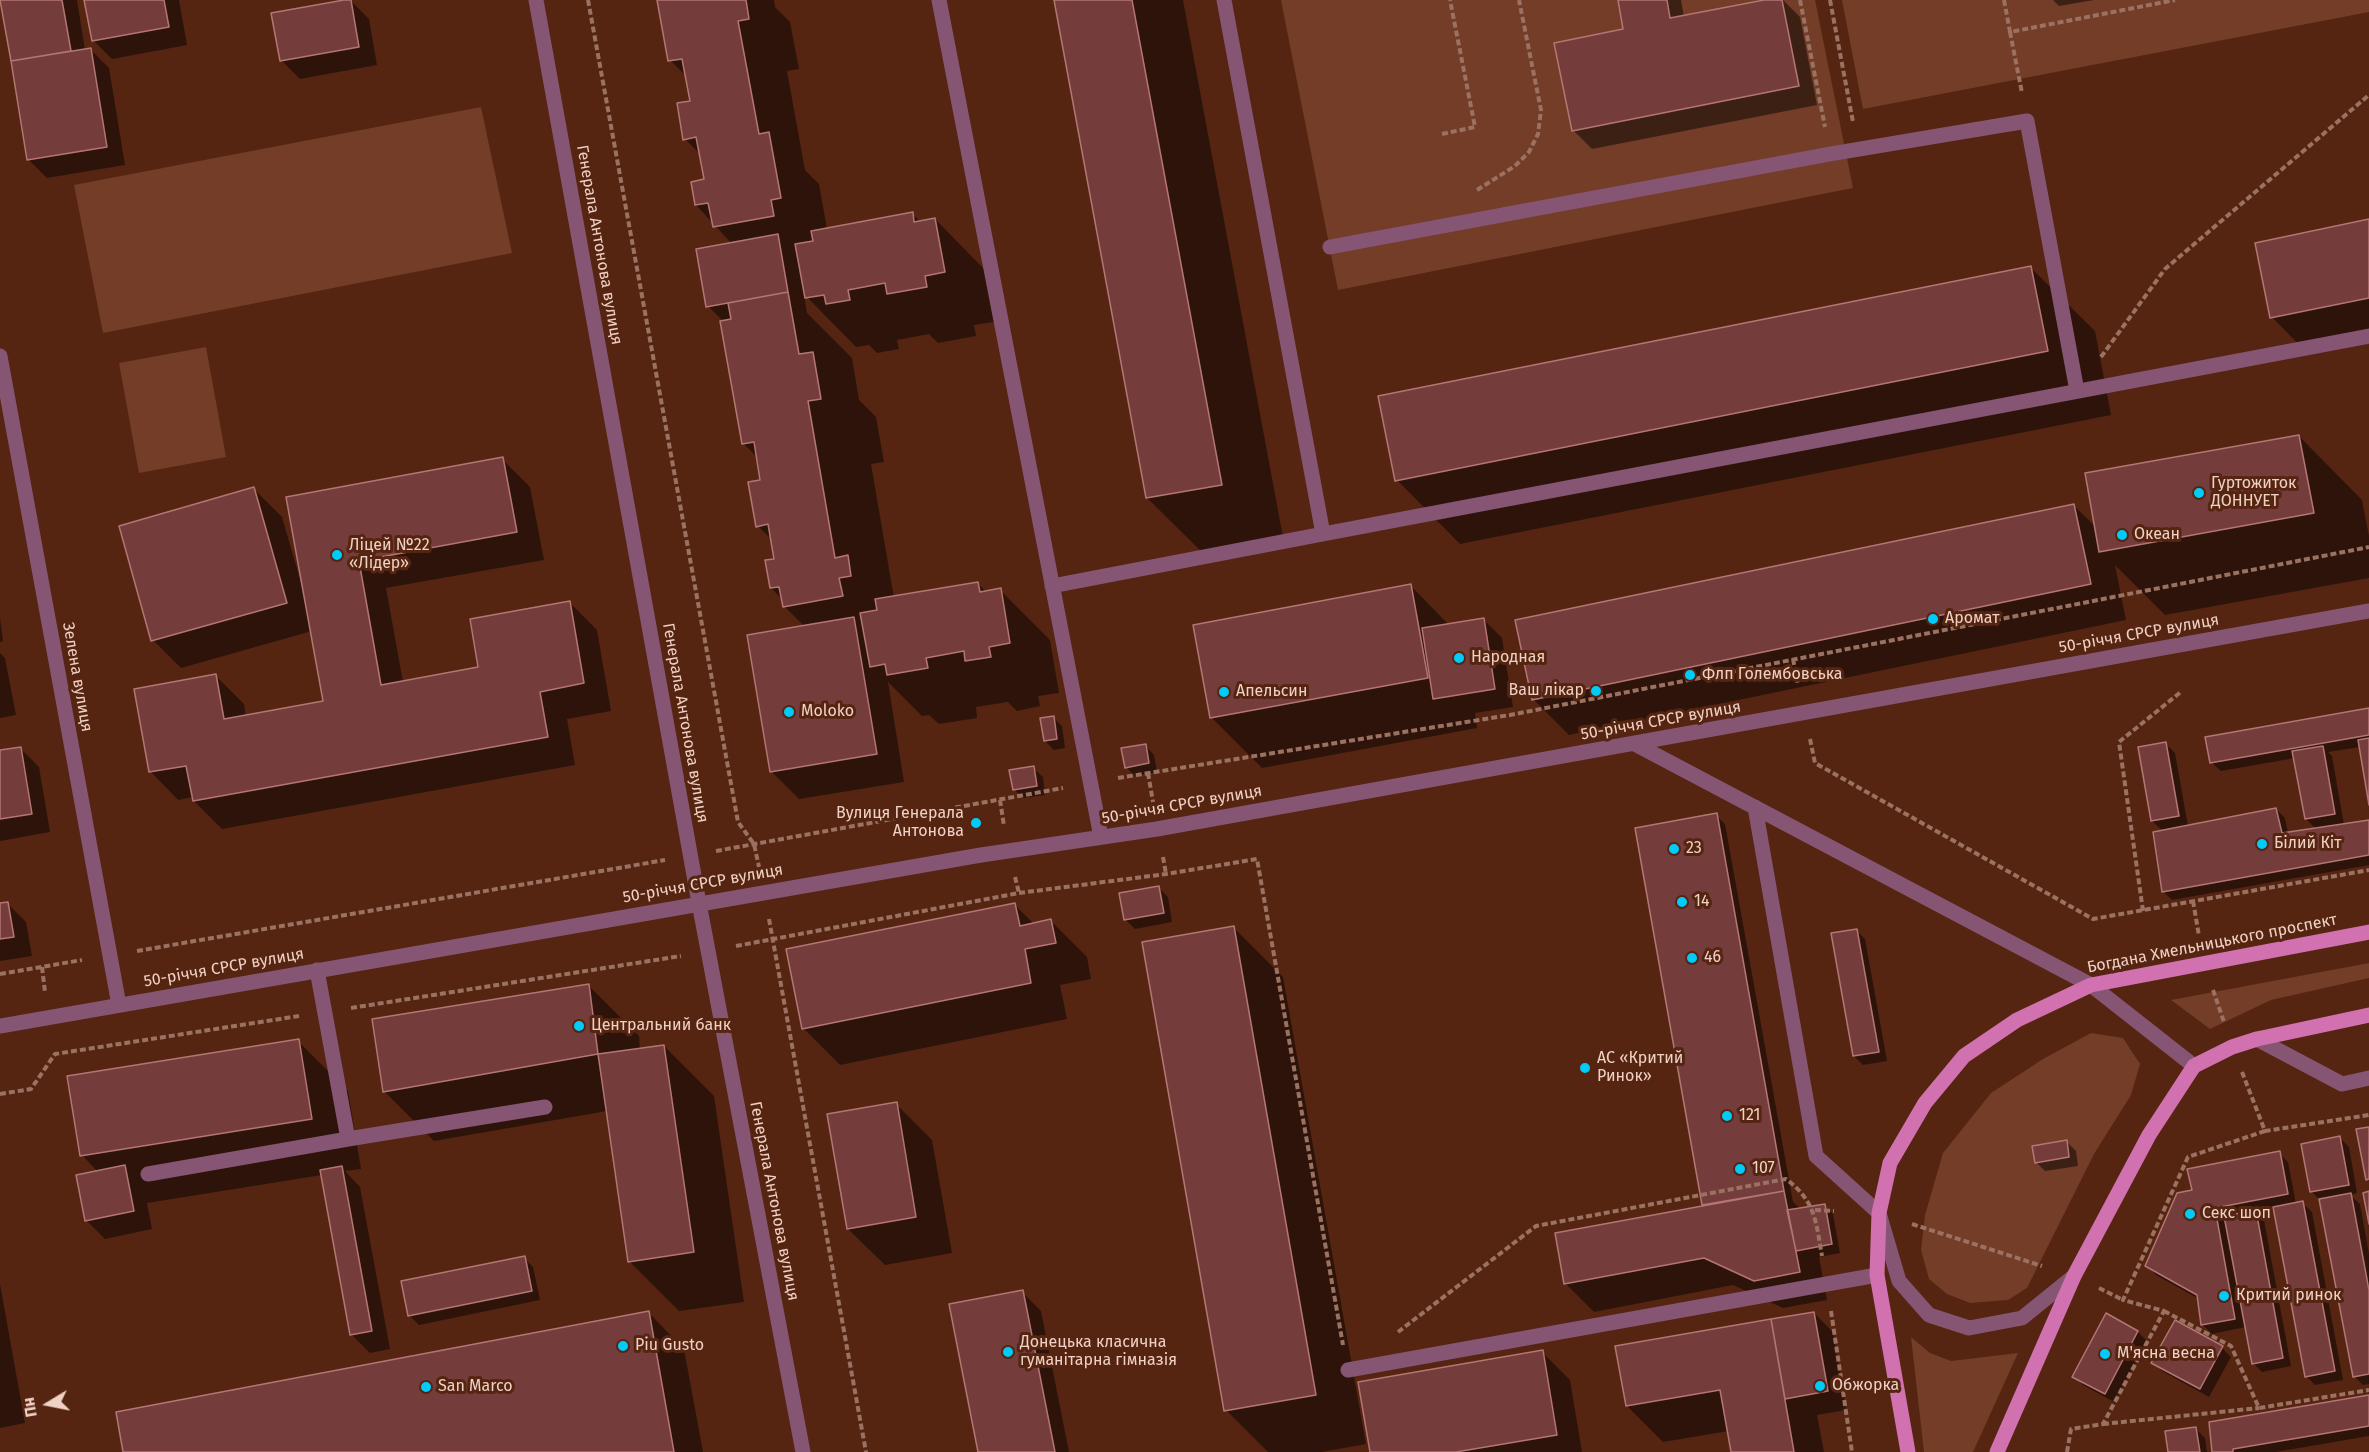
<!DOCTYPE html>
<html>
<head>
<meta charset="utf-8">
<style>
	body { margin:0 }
	#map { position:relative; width:2369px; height:1452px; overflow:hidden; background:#552511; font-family:"Fira Sans",sans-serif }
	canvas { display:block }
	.north { position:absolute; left:18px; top:1374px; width:60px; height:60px; -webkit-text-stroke:4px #552511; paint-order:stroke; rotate:260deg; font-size:16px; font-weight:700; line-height:24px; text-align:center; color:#f0d1c5 }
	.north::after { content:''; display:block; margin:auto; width:21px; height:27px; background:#f0d1c5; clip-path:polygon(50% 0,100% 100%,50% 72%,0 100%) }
</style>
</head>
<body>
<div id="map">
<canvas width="2369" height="1452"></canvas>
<div class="north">Пн</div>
</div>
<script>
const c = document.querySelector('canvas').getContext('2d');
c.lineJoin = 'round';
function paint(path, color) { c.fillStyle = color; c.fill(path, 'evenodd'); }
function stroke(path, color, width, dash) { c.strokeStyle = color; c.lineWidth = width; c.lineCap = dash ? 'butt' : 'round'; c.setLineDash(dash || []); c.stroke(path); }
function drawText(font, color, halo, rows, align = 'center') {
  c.font = font + ' "Fira Sans",sans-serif'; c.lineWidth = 6; c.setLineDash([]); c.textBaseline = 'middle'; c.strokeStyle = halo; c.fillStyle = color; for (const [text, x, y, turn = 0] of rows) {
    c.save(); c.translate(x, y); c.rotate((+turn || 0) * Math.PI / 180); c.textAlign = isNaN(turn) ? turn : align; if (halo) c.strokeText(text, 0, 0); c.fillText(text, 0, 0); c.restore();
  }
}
paint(new Path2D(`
	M1281,0h534l38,188 -515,102z
	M1842,0h527v12l-506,97z
	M481,107l31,146 -409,80 -29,-148z
	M206,347l20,110 -87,16 -20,-110z
	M2369,963v15l-98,22 -61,29 -39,-29z
	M2091,1033l32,5 17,26 -9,31 -37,59 -67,134 -19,12 -38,3 -23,-9 -18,-15 -8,-29 4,-35 18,-62 48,-60 52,-34z
	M1911,1337l19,16 21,8 67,-8 -45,99h-49z`), '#733d27');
paint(new Path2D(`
	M2,0h75l8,50 5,-1 19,19 16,97 -78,13 -19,-19z
	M86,0h93l8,45 -75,14 -19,-19z
	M350,0l19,19 8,46 -77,14 -19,-19z
	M659,0h115l1,7 15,15 9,47 -12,2 18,99 14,14 8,45 85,-15 9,8 14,-3 50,51 9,52 -20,3 2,11 -38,7 -9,-9 -32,6 2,9 -22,4 -8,-8 -13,2 -52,-53 3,19 45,45 7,42 17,17 8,45 -13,2 23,134 84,-15 8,9 14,-2 50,50 9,53 -21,3 2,10 -23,5 -9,-9 -32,5 1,11 -38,6 -10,-9 -7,1 -34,-34 16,100 -105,17 -28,-28 34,-144 -21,-21 -1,-6 -12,-12 5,-28 -3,-19 -15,-15 4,-45 -4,-23 -15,-15 -19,-121 -16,-16 24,-62 -36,-39 10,-25 -5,-25 -16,-16 6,-37 -4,-25 -17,-17z
	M1055,0h128l102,548 -74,13 -64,-63z
	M1619,0h62l3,17 88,-17h11l17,17 17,88 -225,44 -19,-19 52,-99z
	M2053,0h41l-35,6z
	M2369,221v120l-61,13 -36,-37z
	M2031,268l64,63 16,84 -651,129 -63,-64z
	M2299,436l63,64 7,36v42l-204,37 -50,-50 11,55 -557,115 -36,-36 540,-194 24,23z
	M502,459l28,28 14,73 -158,28 17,94 77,-14 89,-66 28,28 14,81 -44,8 8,46 -353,64 -28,-28 -1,-4 -15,3 -27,-28 65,-96 28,28 2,13 79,-15 -13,-71 -131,37 -28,-28 101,-151 28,28 20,69z
	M1411,586l38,39 34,-6 19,19 11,69 -38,6 2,15 -215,40 -50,-50 -17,-92z
	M0,618l3,23 -3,1z
	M0,653l5,5 11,57 -16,3z
	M2369,709v87l-9,-49 -32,5 4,4 12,69 25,-4v44l-197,35 -9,-9v-60l-11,-10 14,-77 9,9 13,73 88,-17 9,9 3,15 28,-4 -10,-10 -11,-61 -74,13 -10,-9z
	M1053,717l9,9 3,22 -11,2 -9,-9z
	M1145,745l9,10 3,17 -22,4 -9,-9z
	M21,749l18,18 11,65 -50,9v-89z
	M1033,768l10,9 2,18 -22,3 -9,-9z
	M1716,815l9,9 68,378 8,7 23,-4 9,9 7,39 -21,4 8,43 -44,8 -50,-23 -139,27 -28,-28 -10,-49 150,-28 -3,-3z
	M1159,888l9,9 4,25 -37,7 -9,-9z
	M7,903l19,19 6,34 -32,5v-57z
	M1015,905l19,19 17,-3 36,36 4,22 -31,6 7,34 -227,46 -37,-37z
	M1233,927l50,50 83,467 -44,8h-54l-42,-42z
	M1856,930l9,9 22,122 -24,4 -9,-9z
	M589,986l50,50 1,14 24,-4 50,50 30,206 -65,9 -50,-50 -22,-150 -173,30 -50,-50z
	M298,1041l50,50 13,78 -16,2 15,16 30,162 -20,4 -19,-19 -29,-159 -175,28 5,26 -47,10 -19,-19 12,-48 -16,-17z
	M896,1104l36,36 20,113 -67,12 -37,-36z
	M2340,1138l9,9 8,46 -7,2 10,9 9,50v130l-6,1 -9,-9 -34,-176 -9,-9z
	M2067,1142l9,9 2,15 -33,5 -9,-9z
	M2279,1153l9,9 8,42 6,-1 10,9 31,168 -28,5 -9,-9 -31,-169 -20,4 9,9 27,146 -29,6 -9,-9 -7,-36 -34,7 -9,-9 -4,-26 -43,-24 -9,-9 46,-75z
	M524,1258l9,9 7,33 -121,25 -9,-9z
	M0,1284l25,139 -25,5z
	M1022,1292l19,19 28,141h-89z
	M648,1312l36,37 19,103h-578z
	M1814,1313l19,19 13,78 -29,5 7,37h-92l-3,-21 -66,11 -36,-36 -10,-59z
	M2107,1315l31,17 9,9 -33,61 -31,-17 -9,-9z
	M2175,1322l47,26 9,9 -22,40 -47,-26 -9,-9z
	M1542,1352l28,28 12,72h-210z
	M2369,1397v39l-93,16h-62z
	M2196,1429l9,9 2,14h-37z`), '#0007');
const building = new Path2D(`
	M0,0h62l9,51 -60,10z
	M84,0h80l5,27 -77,14z
	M344,0h7l8,47 -79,14 -9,-48z
	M657,0h89l3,19 -11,2 21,113 10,-2 12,66 -10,2 3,16 -61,11 -5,-24 -13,2 -4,-23 13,-3 -8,-42 -13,3 -6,-37 13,-2 -8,-42 -14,2z
	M1054,0h78l90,485 -76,13z
	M1618,0h49l3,18 94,-18h18l17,86 -227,45 -18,-88 69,-14z
	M91,48l16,99 -80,13 -16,-99z
	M913,212l1,10 21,-4 10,54 -20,4 2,11 -40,7 -2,-11 -37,7 2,10 -24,4 -2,-9 -19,3 -10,-54 18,-3 -2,-10z
	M2369,219v79l-99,20 -15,-75z
	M778,234l10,58 -82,15 -10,-58z
	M2031,266l17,85 -653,130 -17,-85z
	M788,292l11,62 14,-2 8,47 -13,2 27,157 13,-3 3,21 -12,2 4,18 -60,11 -4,-20 -9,1 -5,-28 9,-1 -6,-35 -12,3 -8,-45 12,-2 -6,-38 -12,2 -22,-123 11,-2 -3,-16z
	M2299,435l15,78 -215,39 -14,-79z
	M503,457l14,75 -158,29 22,124 97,-18 -8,-48 100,-18 14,82 -44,9 8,45 -355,64 -7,-35 -37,6 -15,-83 82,-15 8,45 99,-18 -37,-204z
	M254,487l33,116 -136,38 -32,-115z
	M2074,504l17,80 -559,116 -17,-80z
	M978,582l2,10 21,-4 9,55 -21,4 2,10 -26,4 -1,-10 -38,7 2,10 -41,7 -2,-11 -15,3 -10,-54 17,-3 -2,-11z
	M1411,584l17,94 -218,40 -17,-93z
	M854,617l23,137 -107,18 -23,-137z
	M1484,618l11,71 -62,10 -11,-71z
	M2369,708v27l-159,28 -5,-26z
	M1054,716l3,23 -13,2 -4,-23z
	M2369,738v67l-11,-65z
	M2166,742l13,74 -28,5 -13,-74z
	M1146,744l3,19 -24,5 -4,-20z
	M2323,746l12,68 -30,5 -13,-68z
	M21,747l11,67 -32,5v-69z
	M1034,766l3,20 -24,4 -4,-20z
	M2276,808l6,25 87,-13v35l-207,37 -9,-60z
	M1717,813l67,378 -82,14 -67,-377z
	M1159,886l5,27 -40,7 -5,-27z
	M8,902l6,35 -14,2v-36z
	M1015,903l5,23 31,-7 5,24 -31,6 6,34 -229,46 -16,-80z
	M1234,926l82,469 -92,16 -82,-469z
	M1857,929l22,123 -26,4 -22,-123z
	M589,984l9,70 -215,38 -11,-73z
	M299,1039l13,80 -232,37 -13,-80z
	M664,1045l30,207 -66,10 -30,-208z
	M897,1102l19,115 -69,12 -20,-115z
	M2369,1127v52l-3,1 -10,-51z
	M2340,1136l9,49 -39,7 -9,-48z
	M2067,1140l2,17 -34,6 -3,-17z
	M2280,1151l8,43 -73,14 20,111 -34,6 -4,-30 -52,-29 32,-73 15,-3 -5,-21z
	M125,1165l9,46 -49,10 -9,-46z
	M342,1166l30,165 -22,4 -30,-165z
	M1784,1191l16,81 -46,9 -50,-23 -140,26 -9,-51z
	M2369,1191v33l-6,-31z
	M2351,1193l18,97v84l-16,3 -34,-178z
	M2303,1201l32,170 -30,6 -32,-170z
	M1825,1204l7,40 -36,7 -9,-41z
	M2256,1210l27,148 -31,6 -28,-148z
	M525,1256l7,35 -124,25 -7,-35z
	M1023,1290l32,162h-77l-29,-148z
	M649,1311l25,141h-551l-7,-40z
	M1814,1312l14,79 -43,8 -14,-80z
	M2106,1313l32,18 -33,63 -33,-17z
	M1771,1319l23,133h-63l-11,-62 -94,16 -11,-60z
	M2175,1320l48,26 -23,43 -49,-26z
	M1543,1350l14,85 -101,17h-86l-12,-70z
	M2369,1395v31l-136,23v3h-21l-3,-30z
	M2196,1427l4,25h-32l-3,-21z`);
paint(building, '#743c3b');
stroke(building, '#b47674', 1.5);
stroke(new Path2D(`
	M588,0l150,822 16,22 5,23
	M1800,0l25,127
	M1830,0l23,122
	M2004,0l6,32 165,-32
	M2010,32l12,61
	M1442,134l33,-7 -25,-127
	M1477,190l38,-24 14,-14 9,-18 3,-24 -22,-110
	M2101,357l64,-88 204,-174
	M1793,659l5,26
	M1810,739l5,24 278,156 276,-49
	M1148,773l5,29
	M1118,778l392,-63 859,-168
	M1000,800l4,26
	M716,851l347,-63
	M1163,857l3,17
	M1015,877l4,16
	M2193,901l6,35
	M2143,911l-24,-169 63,-51
	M769,919l97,533
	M736,946l283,-53 147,-19 91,-15 86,486
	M137,951l528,-91
	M42,967l3,25
	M0,974l82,-14
	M2213,990l11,32
	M351,1008l330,-52
	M2242,1072l23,59 104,-16
	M0,1094l31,-5 24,-35 244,-38
	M1815,1210l19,1
	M1912,1224l130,42
	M2099,1288l24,12
	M1831,1311l21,141
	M2164,1311l67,35 28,62 110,-18
	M1398,1332l138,-106 250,-47c30,22 30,44 36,77
	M2103,1424l156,-16
	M2067,1452l4,-23 32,-5 61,-113 -41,-11 65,-143 77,-26`), '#9b7262', 4, [6, 3]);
stroke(new Path2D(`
	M536,0l163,903 104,549
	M939,0l162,837
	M1330,247l500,-93 197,-33 50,270
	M0,356l119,649
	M1323,534l1046,-198
	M1052,586l271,-52 -99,-534
	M1635,744l456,241 103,81
	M1755,807l61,349 63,57 20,68 30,34 40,13 53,-10 52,-42
	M317,970l31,169 197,-32
	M0,1026l981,-171 176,-26 1212,-218
	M2257,1039l85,45 27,-6
	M148,1174l200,-35
	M1348,1370l529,-95`), '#855573', 15);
stroke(new Path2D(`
	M1908,1452l-31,-177 2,-62 11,-50 35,-60 39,-47 53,-36 74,-35 278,-53
	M1997,1452l77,-176 75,-141 45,-69 38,-19 25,-8 112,-24`), '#d271b0', 15);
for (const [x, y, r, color] of [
	[2199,493,6,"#00cbf9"],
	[2122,535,6,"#00cbf9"],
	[337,555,6,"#00cbf9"],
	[1933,619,6,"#00cbf9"],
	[1459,658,6,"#00cbf9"],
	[1690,675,6,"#00cbf9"],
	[1596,691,6,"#00cbf9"],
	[1224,692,6,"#00cbf9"],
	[789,712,6,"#00cbf9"],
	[976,823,6,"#00cbf9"],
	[2262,844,6,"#00cbf9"],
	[1674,849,6,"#00cbf9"],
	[1682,902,6,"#00cbf9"],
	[1692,958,6,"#00cbf9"],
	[579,1026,6,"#00cbf9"],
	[1585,1068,6,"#00cbf9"],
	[1727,1116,6,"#00cbf9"],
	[1740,1169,6,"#00cbf9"],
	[2190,1214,6,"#00cbf9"],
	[2224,1296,6,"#00cbf9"],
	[623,1346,6,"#00cbf9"],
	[1008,1352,6,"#00cbf9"],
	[2105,1354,6,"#00cbf9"],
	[1820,1386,6,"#00cbf9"],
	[426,1387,6,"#00cbf9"]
]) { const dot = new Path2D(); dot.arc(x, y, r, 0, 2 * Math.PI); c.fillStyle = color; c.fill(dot); stroke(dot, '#552511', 2); }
drawText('16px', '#f0d1c5', '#552511', [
	["Генерала Антонова вулиця",599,245,80],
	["50-річчя СРСР вулиця",2139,634,-10],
	["Зелена вулиця",77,677,80],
	["50-річчя СРСР вулиця",1661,721,-10],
	["Генерала Антонова вулиця",685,723,80],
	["50-річчя СРСР вулиця",1182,805,-10],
	["50-річчя СРСР вулиця",703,884,-10],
	["Богдана Хмельницького проспект",2212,944,-11],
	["50-річчя СРСР вулиця",224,968,-10],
	["Генерала Антонова вулиця",774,1201,79]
]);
drawText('16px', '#f0d1c5', '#552511', [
	["Гуртожиток",2211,484],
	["ДОННУЕТ",2211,502],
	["Океан",2134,535],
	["Ліцей №22",349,546],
	["«Лідер»",349,564],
	["Аромат",1945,619],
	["Народная",1471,658],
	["Флп Голембовська",1702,675],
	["Ваш лікар",1584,691,"right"],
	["Апельсин",1236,692],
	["Moloko",801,712],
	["Вулиця Генерала",964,814,"right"],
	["Антонова",964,832,"right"],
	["Білий Кіт",2274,844],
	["23",1686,849],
	["14",1694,902],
	["46",1704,958],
	["Центральний банк",591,1026],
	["АС «Критий",1597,1059],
	["Ринок»",1597,1077],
	["121",1739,1116],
	["107",1752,1169],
	["Секс шоп",2202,1214],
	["Критий ринок",2236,1296],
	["Донецька класична",1020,1343],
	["гуманітарна гімназія",1020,1361],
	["Piu Gusto",635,1346],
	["М'ясна весна",2117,1354],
	["Обжорка",1832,1386],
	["San Marco",438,1387]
], 'left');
</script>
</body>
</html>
